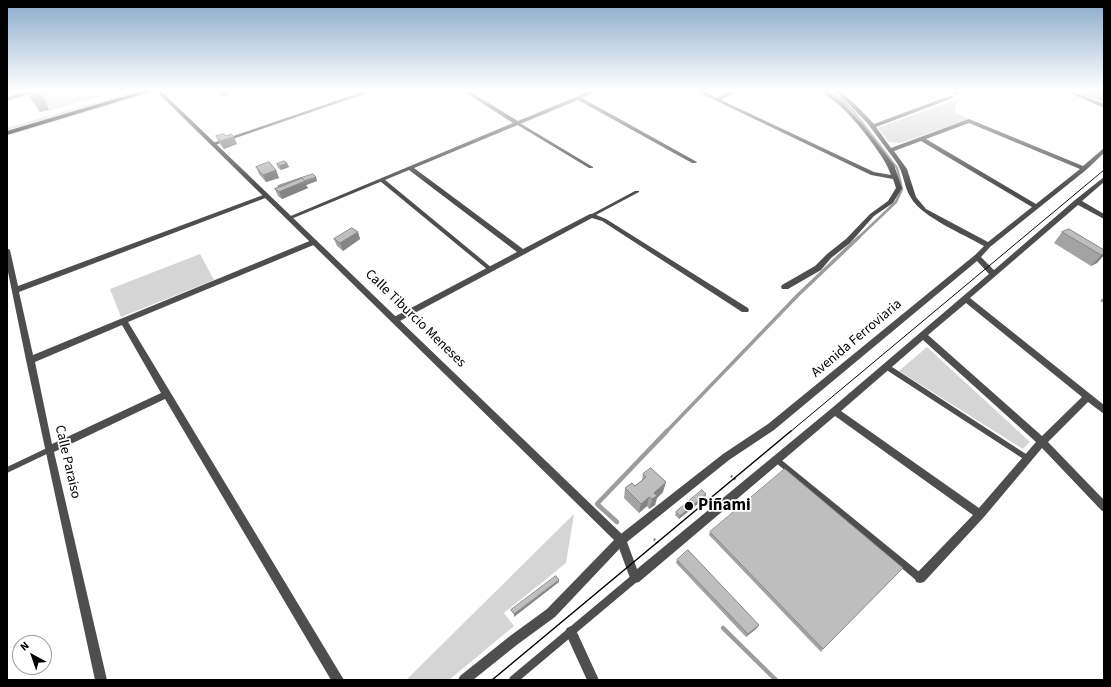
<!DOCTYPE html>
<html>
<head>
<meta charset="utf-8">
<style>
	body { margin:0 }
	#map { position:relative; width:1111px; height:687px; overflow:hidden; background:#fff; font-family:"Source Sans 3",sans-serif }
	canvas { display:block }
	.frame { position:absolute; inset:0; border:8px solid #000; pointer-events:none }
	.north { position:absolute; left:12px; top:635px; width:40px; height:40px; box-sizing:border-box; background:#fff; border:1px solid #999; border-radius:50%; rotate:320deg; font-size:11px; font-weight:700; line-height:16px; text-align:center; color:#000 }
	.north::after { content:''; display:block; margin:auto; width:14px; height:18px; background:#000; clip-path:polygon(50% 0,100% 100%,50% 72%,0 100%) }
</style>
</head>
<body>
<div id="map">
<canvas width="1111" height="687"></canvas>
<div class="frame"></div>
<div class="north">N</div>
</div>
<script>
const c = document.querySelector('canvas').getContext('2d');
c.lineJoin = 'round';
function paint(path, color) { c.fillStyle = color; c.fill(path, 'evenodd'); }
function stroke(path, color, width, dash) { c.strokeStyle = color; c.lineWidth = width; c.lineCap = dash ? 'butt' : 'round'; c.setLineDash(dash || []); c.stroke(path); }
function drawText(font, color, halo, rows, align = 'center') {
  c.font = font + ' "Source Sans 3",sans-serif'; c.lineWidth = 3.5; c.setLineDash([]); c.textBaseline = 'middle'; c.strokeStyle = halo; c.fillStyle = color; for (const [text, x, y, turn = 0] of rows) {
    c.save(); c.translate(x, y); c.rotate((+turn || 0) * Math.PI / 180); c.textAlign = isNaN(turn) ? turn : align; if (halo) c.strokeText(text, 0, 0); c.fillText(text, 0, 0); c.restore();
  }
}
paint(new Path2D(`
	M44,91h74l-69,20 -7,-19z
	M135,91h7l-135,39v-2z
	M957,99l-2,13 14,7 -68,24 -12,-1 -11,-14z
	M200,254l14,26 -93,37 -11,-28z
	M927,347l103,95 -7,7 -124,-78z
	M574,514l-8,49 -62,50 10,13 -65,54h-43z`), '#d5d5d5');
stroke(new Path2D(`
	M828,91l14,9 11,11 44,57 5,21 -6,13 -38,36`), '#9c9c9c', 2.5);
stroke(new Path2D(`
	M666,432l132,-137 61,-58`), '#9c9c9c', 3.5);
stroke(new Path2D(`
	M617,522l-20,-18 70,-73
	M723,628l53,52`), '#9c9c9c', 4.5);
paint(new Path2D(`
	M1079,91h20l5,2v9l-23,-8z`), '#9c9c9c');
const primary = new Path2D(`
	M142,91h11l-146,44v-4z`);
stroke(primary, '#dbdbdb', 2);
stroke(new Path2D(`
	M89,91l5,8`), '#707070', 1.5, [0.5, 1.5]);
stroke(new Path2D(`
	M731,476l5,4
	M654,539l5,5`), '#707070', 2.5, [1.5, 2.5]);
paint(new Path2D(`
	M1099,91h5v2l-4,-1z
	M516,122h2l75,45v1h-4l-73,-44z
	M380,179h4l108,89 1,1 -1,1h-4l-108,-89z
	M635,191h4v1l-45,24 -2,1 -2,-2z
	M885,365h4l140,91 1,2 -1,2 -2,1 -2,-1 -140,-91 -1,-2z
	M49,447l2,1 1,2 -1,2 -44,21v-6z
	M777,457l2,1 144,117 1,3 -1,3 -3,1 -3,-1 -142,-119 -1,-2 1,-2z
	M635,574l3,1 1,3 -1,3 -118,99h-11l1,-3 122,-102z`), '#4e4e4e');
paint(new Path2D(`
	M29,91h9l-31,10v-4z
	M365,91h8l-158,54 -5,-1z
	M463,91h6l49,30 72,-30h7l-15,7 115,64 -1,1h-4l-114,-63 -164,68 109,81 67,-35h4l12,5 142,89 1,2 -1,2h-6l-140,-91 -10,-3 -194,104h-6l-1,-2 1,-2 125,-66 -108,-82 -118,49 -2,1 -3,-2 227,-95z
	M696,91h7l14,7 13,-7h7l-16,9 153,72 17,3c-6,-19 -37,-57 -53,-71 -5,-4 -12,-8 -17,-13h6l15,11 21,23 31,40 8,23 -9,15 -19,13 -24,27 -19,15 -10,12 -33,19h-6l-1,-2 1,-2 33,-19 12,-12 19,-15 24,-25 18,-13 8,-13 -3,-9 -22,-4z
	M834,91h6l14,12 20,21 75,-28h4v2l-77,29 15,21 78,-29 114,47 21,-18v5l-18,17 -96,77 -9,10 13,13 81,-70 29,-23v5l-22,19 22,13v5l-26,-14 -108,93 134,107v9l-16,-12 -40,40 56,58v12l-3,-2 -59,-62 -58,69 -60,65 -4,1 -4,-1 -1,-4 1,-4 57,-59 -138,-99 -196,166 -4,1 -4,-1 -1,-4 -14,-38 1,-3 106,-83 45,-30 207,-169 9,-9c-21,-12 -62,-29 -73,-48 -7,-11 -7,-24 -14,-35l-29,-39 -18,-19zM969,123l111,46 -44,35 -110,-65zM921,141l111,66 -44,35 -62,-33 -10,-12 -9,-28 -13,-18zM977,261l12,13 -157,134 -195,161 -10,-27 102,-82 45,-30zM966,303l116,94 -40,39 -114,-101zM923,340l113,102 -57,66 -138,-97z
	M953,91h9l-5,4z
	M1065,91h7l32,13v4z
	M266,194l2,1v2l-249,95 14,63 279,-115h4l1,2 -1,2 -188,78 216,358h-13l-166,-281 -111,53 53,228h-12l-69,-320 -19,-93v-19l3,2 8,36zM122,325l39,68 -109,51 -17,-82z
	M571,626l4,2 24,52h-12l-22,-48 2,-4z`), '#4e4e4e');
paint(new Path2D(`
	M156,91h5l464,446 1,3 -1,3 -70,74 -37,27 -45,36h-15l2,-4 50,-40 37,-27 67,-69z`), '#4e4e4e');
paint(primary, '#000');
stroke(new Path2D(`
	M790,432l314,-262`), '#000', 1);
stroke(new Path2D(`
	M492,680l299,-249`), '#000', 1.5);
paint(new Path2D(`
	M219,91h11l2,3 -9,3 -3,-2z
	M216,136h10l11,8 -13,5 -4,-5z
	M287,163l2,4 -8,3 -3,-2 -1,-4z
	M256,167l20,3 3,8 -13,4 -7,-8z
	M316,177l1,4 -11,4 2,3 -26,11 -4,-3 -3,-7z
	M358,232l2,7 -17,12 -6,-5 -3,-7z
	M1062,232l42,18v5l-7,8 -6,3 -37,-23z
	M1104,297v6l-4,-2z
	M643,474l20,18 -6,6 -2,7 -6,4 -2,-3 -8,7 -15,-15 1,-10 10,-2 7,-5z
	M705,498l-26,21 -4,-4 1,-3z
	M710,532l113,117 -2,3 -112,-117z
	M677,560l80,68 -11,9 -70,-74z`), '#a3a3a3');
paint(new Path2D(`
	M29,91h10l7,11 3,8 -9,2 -14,-20z
	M220,91h10l2,3 -9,3z
	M237,91h10l-8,3z
	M234,137l3,7 -13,5 -4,-8z
	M287,163l2,4 -8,3 -1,-4z
	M276,170l3,8 -13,4 -3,-7z
	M316,177l1,4 -11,4 2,3 -26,11 -3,-7z
	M358,232l2,7 -17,12 -3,-8z
	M1104,254v1l-7,8 -6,3 10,-11z
	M666,482l-3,10 -6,6 -2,7 -6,4 3,-10 2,-6z
	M706,494l-1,4 -26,21 1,-3z
	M649,497l-2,9 -8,7 2,-9z
	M559,580v2l-45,35v-3z
	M759,625l-2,3 -11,9 2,-3z`), '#858585');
const building = new Path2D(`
	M224,134l2,2 5,-2 3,3 -14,4 -4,-5z
	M284,161l3,2 -7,3 -3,-2z
	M269,162l7,8 -13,5 -7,-8z
	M313,174l3,3 -12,4h1l-3,-3 -23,9 -1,-1z
	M302,178l3,3 -26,11 -4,-3z
	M352,228l6,4 -18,11 -6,-4z
	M1069,229l35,21v4l-3,1 -39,-23z
	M651,468l15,14 -12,11 3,3 -5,3 -3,-2 -8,7 -16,-16 7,-5 3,3 11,-9 -3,-3z
	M785,469l118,99 -80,81 -113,-117z
	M702,490l4,4 -26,22 -4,-4z
	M688,550l71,75 -11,9 -71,-74z
	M556,576l3,4 -45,34 -3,-4z`);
paint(building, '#bebebe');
stroke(building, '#858585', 1);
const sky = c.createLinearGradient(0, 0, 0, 188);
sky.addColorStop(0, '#89aaca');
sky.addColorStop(0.48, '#fff');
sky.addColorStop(1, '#ffffff00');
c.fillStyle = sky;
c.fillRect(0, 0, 1111, 188);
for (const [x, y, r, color] of [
	[689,506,5,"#000"]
]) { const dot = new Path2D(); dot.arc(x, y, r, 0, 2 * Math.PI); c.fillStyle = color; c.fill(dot); stroke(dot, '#fff', 1.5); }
drawText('14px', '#000', '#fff', [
	["Calle Tiburcio Meneses",415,319,44],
	["Avenida Ferroviaria",857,339,-40],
	["Calle Paraiso",67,462,77]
]);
drawText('bold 17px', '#000', '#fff', [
	["Piñami",698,506]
], 'left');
</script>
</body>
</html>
